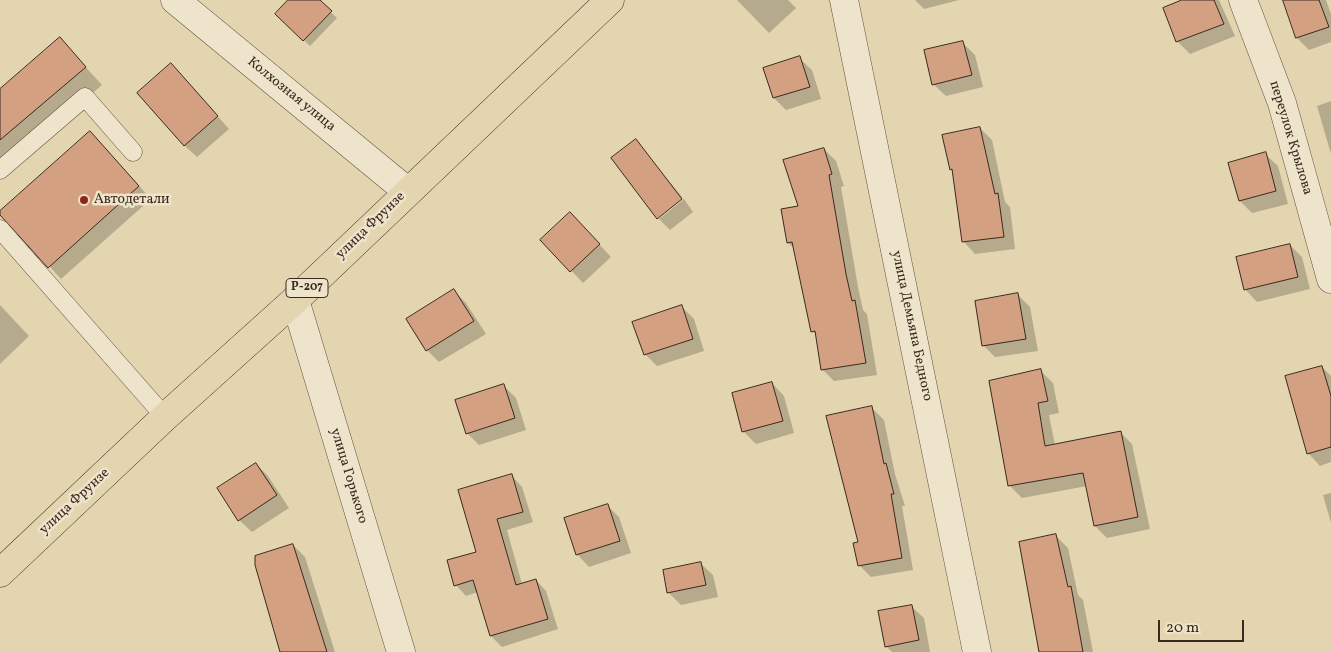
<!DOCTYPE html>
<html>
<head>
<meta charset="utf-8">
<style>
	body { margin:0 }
	#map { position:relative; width:1331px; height:652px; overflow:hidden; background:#e3d5af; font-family:Vollkorn,serif }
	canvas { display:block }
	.scale { position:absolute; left:1158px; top:620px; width:86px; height:22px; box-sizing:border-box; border:2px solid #3c281e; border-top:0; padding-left:6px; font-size:15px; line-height:18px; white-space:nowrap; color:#3c281e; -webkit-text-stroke:4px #ede4cb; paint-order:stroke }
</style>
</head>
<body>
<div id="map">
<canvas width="1331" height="652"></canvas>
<div class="scale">20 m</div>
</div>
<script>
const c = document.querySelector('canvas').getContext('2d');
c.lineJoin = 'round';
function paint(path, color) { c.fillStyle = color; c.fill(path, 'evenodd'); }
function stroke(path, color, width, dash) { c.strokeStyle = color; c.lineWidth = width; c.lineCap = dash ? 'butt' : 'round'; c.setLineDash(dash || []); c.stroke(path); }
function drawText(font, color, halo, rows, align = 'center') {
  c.font = font + ' Vollkorn,serif'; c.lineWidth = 5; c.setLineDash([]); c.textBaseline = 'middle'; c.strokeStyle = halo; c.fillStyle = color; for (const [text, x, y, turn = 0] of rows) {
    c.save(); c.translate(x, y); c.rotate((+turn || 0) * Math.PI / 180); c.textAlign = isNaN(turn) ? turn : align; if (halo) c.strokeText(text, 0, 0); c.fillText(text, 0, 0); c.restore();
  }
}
paint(new Path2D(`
	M290,0h28l19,18 -27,28 -34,-32z
	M737,0h51l8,8 -27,25z
	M915,0h44l-35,9z
	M1186,0h33l16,36 -45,18 -12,-12 -14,-33z
	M1284,0h42l5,14v28l-22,8 -12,-12z
	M60,39l42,46 -102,87v-82z
	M963,43l12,12 8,32 -37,9 -13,-12z
	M799,58l13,12 9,29 -35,11 -12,-12 -9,-30z
	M183,77l46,52 -32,28 -13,-12z
	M1331,101v53l-14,-48z
	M980,128l12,12 13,62 5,5 5,42 -40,5 -12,-13 -9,-69 -3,-3z
	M636,141l46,56 -24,19z
	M102,145l49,54 -90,80 -61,-67z
	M824,149l12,12 8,25 -3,1 17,100 5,23 4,4 10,61 -43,6 -12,-12 -5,-34 -5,-4 -17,-82 -7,-6 -5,-33 16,-3z
	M1265,154l13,12 10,38 -36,9 -12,-12 -10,-37z
	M684,199l9,13 -23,18 -11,-11z
	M582,226l29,31 -28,26 -41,-43z
	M1290,245l12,12 8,32 -53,13 -12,-13z
	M454,291l12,12 20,31 -47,28 -12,-12z
	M1018,295l12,12 8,44 -43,6 -12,-12z
	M0,305l29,31 -29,28z
	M682,307l12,12 10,32 -47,15 -12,-12z
	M1322,367l9,9v86l-11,4 -12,-13z
	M1041,371l12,12 6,30 -10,2 6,30 65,-13 12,12 18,85 -43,9 -12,-12 -8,-40 -65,12 -12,-12 -20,-104z
	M772,383l12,13 10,37 -38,11 -13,-13z
	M504,386l12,12 10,32 -47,15 -12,-12z
	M872,408l12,12 11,54 10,32h-3l11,64 -42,7 -12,-12z
	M256,464l12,12 21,32 -37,24 -13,-12z
	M512,476l10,11 11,35 -26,8 15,54 14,-4 10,11 12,38 -56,18 -11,-11 -13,-44 -12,4 -10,-11 22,-32z
	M1331,493v30l-8,-28z
	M607,505l12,12 12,36 -42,14 -12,-13z
	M1056,536l12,12 10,47 5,5 10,52h-53z
	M293,545l12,12 30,95h-53z
	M700,563l13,12 5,22 -37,8 -12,-12z
	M911,606l13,12 6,34h-38l-6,-6z`), '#0003');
const building = new Path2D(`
	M288,0h32l12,11 -29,30 -28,-27z
	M1182,0h32l10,24 -48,18 -13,-34z
	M1283,0h36l10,27 -33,11z
	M60,37l26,30 -86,73v-51z
	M963,41l9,34 -40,10 -8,-35z
	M800,56l10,31 -37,11 -10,-30z
	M171,63l47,53 -34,30 -47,-53z
	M980,127l15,67 3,-1 6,44 -42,5 -10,-73 -2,1 -8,-35z
	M90,131l49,55 -91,82 -48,-53v-4z
	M636,139l46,60 -25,20 -46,-61z
	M824,148l8,26 -3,1 17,99 6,27 3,-1 11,63 -45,7 -6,-39 -4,1 -19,-90 -5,1 -6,-34 17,-3 -15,-46z
	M1266,152l10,39 -37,10 -11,-38z
	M570,212l30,32 -30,28 -30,-32z
	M1290,244l8,33 -54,13 -8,-33z
	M454,289l20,32 -48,30 -20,-32z
	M1018,293l8,46 -44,7 -7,-45z
	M682,305l11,34 -49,16 -12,-33z
	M1322,366l9,30v51l-24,7 -22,-78z
	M1041,369l7,32 -10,2 7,43 76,-15 17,86 -44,9 -11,-53 -75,13 -19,-105z
	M772,382l11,39 -41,11 -10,-39z
	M504,384l11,34 -49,16 -11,-34z
	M872,406l12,58 2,-1 8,31h-3l11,64 -44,8 -5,-23 5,-1 -32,-126z
	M256,463l21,32 -39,26 -21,-33z
	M512,474l11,38 -26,7 19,66 20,-6 12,40 -58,17 -17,-56 -19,6 -7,-26 29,-8 -18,-62z
	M608,504l12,37 -44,14 -12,-37z
	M1056,534l12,53 3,-1 12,66h-44l-20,-110z
	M293,544l22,70 12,38h-47l-25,-87v-9z
	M701,562l5,23 -39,8 -4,-23z
	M912,605l7,35 -34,7 -7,-36z`);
paint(building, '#d3a182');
stroke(building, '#3c281e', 1);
const lane = new Path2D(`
	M0,170l85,-73 48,55
	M0,229l165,188`);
const street = new Path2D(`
	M175,0l232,191
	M844,0l133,652
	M1243,0l39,103 49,176
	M295,300l106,352`);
const primary = new Path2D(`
	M0,573l165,-156 130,-117 315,-300`);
stroke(lane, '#665342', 19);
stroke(street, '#665342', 29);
stroke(primary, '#3c281e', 29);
stroke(lane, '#ede4cb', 18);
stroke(street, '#ede4cb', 28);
stroke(primary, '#e3d5af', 28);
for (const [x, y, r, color] of [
	[84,200,5,"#8f2418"]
]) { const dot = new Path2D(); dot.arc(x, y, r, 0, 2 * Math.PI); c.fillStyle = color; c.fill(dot); stroke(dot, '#ede4cb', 2); }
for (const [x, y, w] of [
	[307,288,42]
]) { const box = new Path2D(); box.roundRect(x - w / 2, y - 9.5, w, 19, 4); c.fillStyle = '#ede4cb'; c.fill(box); stroke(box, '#3c281e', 1); }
drawText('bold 12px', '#3c281e', null, [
	["Р-207",307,288]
]);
drawText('14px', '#3c281e', '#ede4cb', [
	["Колхозная улица",291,95,39],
	["переулок Крылова",1290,138,73],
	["улица Фрунзе",371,226,-44],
	["улица Демьяна Бедного",911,326,78],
	["улица Горького",348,476,73],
	["улица Фрунзе",75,502,-43]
]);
drawText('14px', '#3c281e', '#ede4cb', [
	["Автодетали",94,200]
], 'left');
</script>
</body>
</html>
